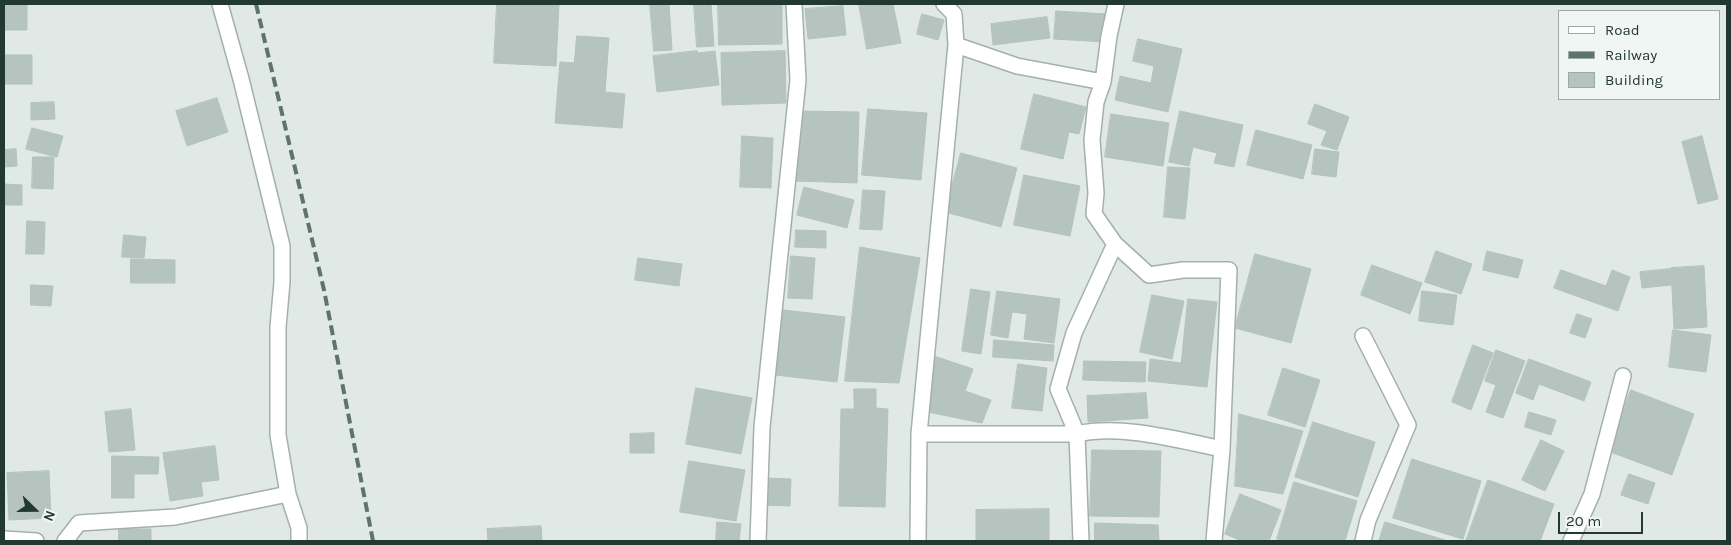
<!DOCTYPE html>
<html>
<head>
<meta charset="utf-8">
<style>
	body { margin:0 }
	#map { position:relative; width:1731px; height:545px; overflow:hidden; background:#e0e9e5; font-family:Karla,sans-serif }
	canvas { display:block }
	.frame { position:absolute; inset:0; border:5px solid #223832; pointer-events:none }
	.legend { position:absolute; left:1558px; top:10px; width:162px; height:90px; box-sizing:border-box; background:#f0f6f3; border:1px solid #9eaaa6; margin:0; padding:6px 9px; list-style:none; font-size:15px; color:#223832 }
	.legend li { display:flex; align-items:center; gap:10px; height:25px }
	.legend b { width:25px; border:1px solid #9eaaa6 }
	.north { position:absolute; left:10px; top:485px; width:50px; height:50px; -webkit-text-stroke:4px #f0f6f3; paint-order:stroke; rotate:112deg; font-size:14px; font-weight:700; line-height:20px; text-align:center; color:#223832 }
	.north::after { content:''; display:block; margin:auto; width:18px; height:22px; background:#223832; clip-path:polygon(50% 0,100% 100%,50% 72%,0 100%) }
	.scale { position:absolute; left:1558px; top:512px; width:85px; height:22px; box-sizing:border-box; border:2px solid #223832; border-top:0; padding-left:6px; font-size:15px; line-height:18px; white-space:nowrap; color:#223832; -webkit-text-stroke:4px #f0f6f3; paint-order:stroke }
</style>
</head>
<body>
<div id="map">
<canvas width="1731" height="545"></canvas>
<div class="frame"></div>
<ul class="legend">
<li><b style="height:6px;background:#fff"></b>Road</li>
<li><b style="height:6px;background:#5c746d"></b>Railway</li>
<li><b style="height:14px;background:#b5c4be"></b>Building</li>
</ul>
<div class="north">N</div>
<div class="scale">20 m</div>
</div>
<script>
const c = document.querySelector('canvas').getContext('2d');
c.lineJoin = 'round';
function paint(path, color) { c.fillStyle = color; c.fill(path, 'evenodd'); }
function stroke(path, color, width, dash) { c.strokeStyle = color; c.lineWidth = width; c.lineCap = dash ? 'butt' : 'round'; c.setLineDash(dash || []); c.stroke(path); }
const building = new Path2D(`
	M4,4h23v26h-23z
	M497,4h62l-3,62 -62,-3z
	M650,4h19l3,46 -18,1z
	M694,4h17l3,42 -17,1z
	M718,4h64v40l-63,1z
	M859,4h34l8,39 -34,6z
	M843,6l3,29 -38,4 -3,-30z
	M1056,11l51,3 -2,28 -51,-3z
	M922,14l22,6 -6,20 -21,-6z
	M1047,17l3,21 -57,7 -2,-21z
	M577,36l32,2 -4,54 20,2 -3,34 -67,-5 5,-61 14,1z
	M1138,39l44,10 -14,63 -53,-12 5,-24 31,7 3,-17 -21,-5z
	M697,51l1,2 17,-2 4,34 -62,7 -4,-36z
	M785,51l1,52 -64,2 -1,-52z
	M4,55h28v29h-28z
	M1034,94l52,13 -7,27 -10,-2 -6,27 -42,-10z
	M217,98l11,34 -41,14 -11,-35z
	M54,102l1,17 -24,1v-17z
	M1315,104l34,13 -12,33 -16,-5 6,-14 -19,-7z
	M868,109l59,4 -6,67 -59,-5z
	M799,111l60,1 -2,71 -61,-2z
	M1180,111l63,14 -9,42 -20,-4 3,-10 -24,-6 -4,19 -20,-4z
	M1111,114l58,9 -6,43 -58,-9z
	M32,128l31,8 -6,21 -31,-8z
	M1256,130l56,15 -9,34 -56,-14z
	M742,136l31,2 -2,50 -31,-1z
	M1702,136l16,63 -20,5 -16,-62z
	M16,149l1,17 -13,1v-17z
	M1315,149l24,3 -3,25 -24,-3z
	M961,153l56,15 -16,59 -56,-15z
	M33,157h21l-1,32 -21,-1z
	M1168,167l22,1 -5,51 -21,-2z
	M1024,175l56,11 -10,50 -56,-11z
	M4,184l18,1v20h-18z
	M804,187l50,13 -7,28 -50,-13z
	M863,190l22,1 -3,39 -22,-1z
	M27,221l18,1 -1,32h-18z
	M796,230l30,1v17l-31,-1z
	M124,235l22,2 -2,21 -22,-1z
	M860,247l60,11 -21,125 -54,-2z
	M1436,251l36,13 -11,30 -36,-12z
	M1487,251l36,9 -5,18 -35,-8z
	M1255,254l56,15 -20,74 -56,-15z
	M791,256l24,2 -3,41 -24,-1z
	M638,258l44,6 -3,22 -44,-6z
	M131,259l44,1v23h-44z
	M1372,265l50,18 -12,31 -49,-19z
	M1704,266l3,61 -33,2 -3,-61z
	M1670,269l1,16 -29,3 -2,-16z
	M1561,270l45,16 6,-16 18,7 -12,34 -64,-23z
	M31,285l22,1 -2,20 -20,-1z
	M971,289l19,3 -9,62 -19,-3z
	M997,291l63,8 -6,44 -30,-4 3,-25 -15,-2 -4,26 -17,-3z
	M1422,291l35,4 -4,30 -34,-4z
	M1152,295l32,6 -12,58 -32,-7z
	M1188,299l29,3 -10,85 -59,-6 2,-22 31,4z
	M783,310l62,7 -8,65 -62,-7z
	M1577,314l15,5 -7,19 -15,-5z
	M1673,330l38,5 -5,37 -37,-5z
	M994,340l60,5 -1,16 -60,-4z
	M1473,345l20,8 -22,57 -19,-8z
	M1496,350l29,11 -22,57 -17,-6 10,-27 -11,-4z
	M934,356l39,13 -8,22 26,9 -9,23 -59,-12z
	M1529,359l62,23 -7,19 -45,-17 -6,16 -17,-7z
	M1084,361l62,1 -1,20 -62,-2z
	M1018,364l29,4 -5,43 -30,-3z
	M1283,368l37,12 -15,47 -37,-12z
	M696,388l56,10 -11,56 -55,-10z
	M854,389h22v19l12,1 -3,98 -46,-1 2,-97h13z
	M1631,390l63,24 -22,61 -64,-24z
	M1146,393l2,25 -60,4 -1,-26z
	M131,409l4,41 -26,2 -4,-40z
	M1529,412l27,8 -5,15 -26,-8z
	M1239,414l64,17 -20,63 -48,-8z
	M1313,422l62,20 -17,55 -63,-20z
	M654,433v20h-24v-19z
	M1541,440l23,11 -19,40 -23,-11z
	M215,446l4,34 -18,2 2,14 -33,5 -7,-48z
	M1092,450l69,1 -2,66 -69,-1z
	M112,456l47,1 -1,17h-24v24h-22z
	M1412,459l69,22 -18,58 -70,-21z
	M689,461l56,9 -9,51 -56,-9z
	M49,471l2,47 -42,2 -2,-47z
	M1629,474l26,9 -7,21 -27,-9z
	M766,478l25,1 -1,27 -25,-1z
	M1488,480l66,24 -14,37h-74z
	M1294,482l63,19 -12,40h-59l-9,-2z
	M1240,494l41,16 -12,31h-27l-17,-7z
	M1049,509v32h-73v-31z
	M717,522l24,2 -2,17h-23z
	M1385,522l63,19h-69z
	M1095,523l63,2 1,16h-64z
	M541,526l1,15h-54l-1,-12z
	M119,529h32v12h-32z`);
paint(building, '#b5c4be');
stroke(building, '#b3c2bb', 1);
const street = new Path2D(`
	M220,4l21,75 41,167v36l-4,45v108l10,59 11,34v13
	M944,4l10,10 2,31 61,21 86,16
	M1116,4l-7,32 -6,46 -7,20 -4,38 4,53 -2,21 21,30 34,31 34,-5h46l-7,179 -8,92
	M1363,336l45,89 -40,95 -5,21
	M919,434h158c45,-10 101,6 145,15
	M4,539l32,2
	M65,541l14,-18 96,-6 113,-23
	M758,541l4,-114 36,-347 -4,-76
	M918,541l1,-107 37,-389
	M1081,541l-4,-107 -19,-45 16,-56 41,-89
	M1571,541l21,-47 31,-118`);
stroke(street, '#a3b0ac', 18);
stroke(street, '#fff', 15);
stroke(new Path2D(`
	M256,4l68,286 49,251`), '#5c746d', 4, [10, 5]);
</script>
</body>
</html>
